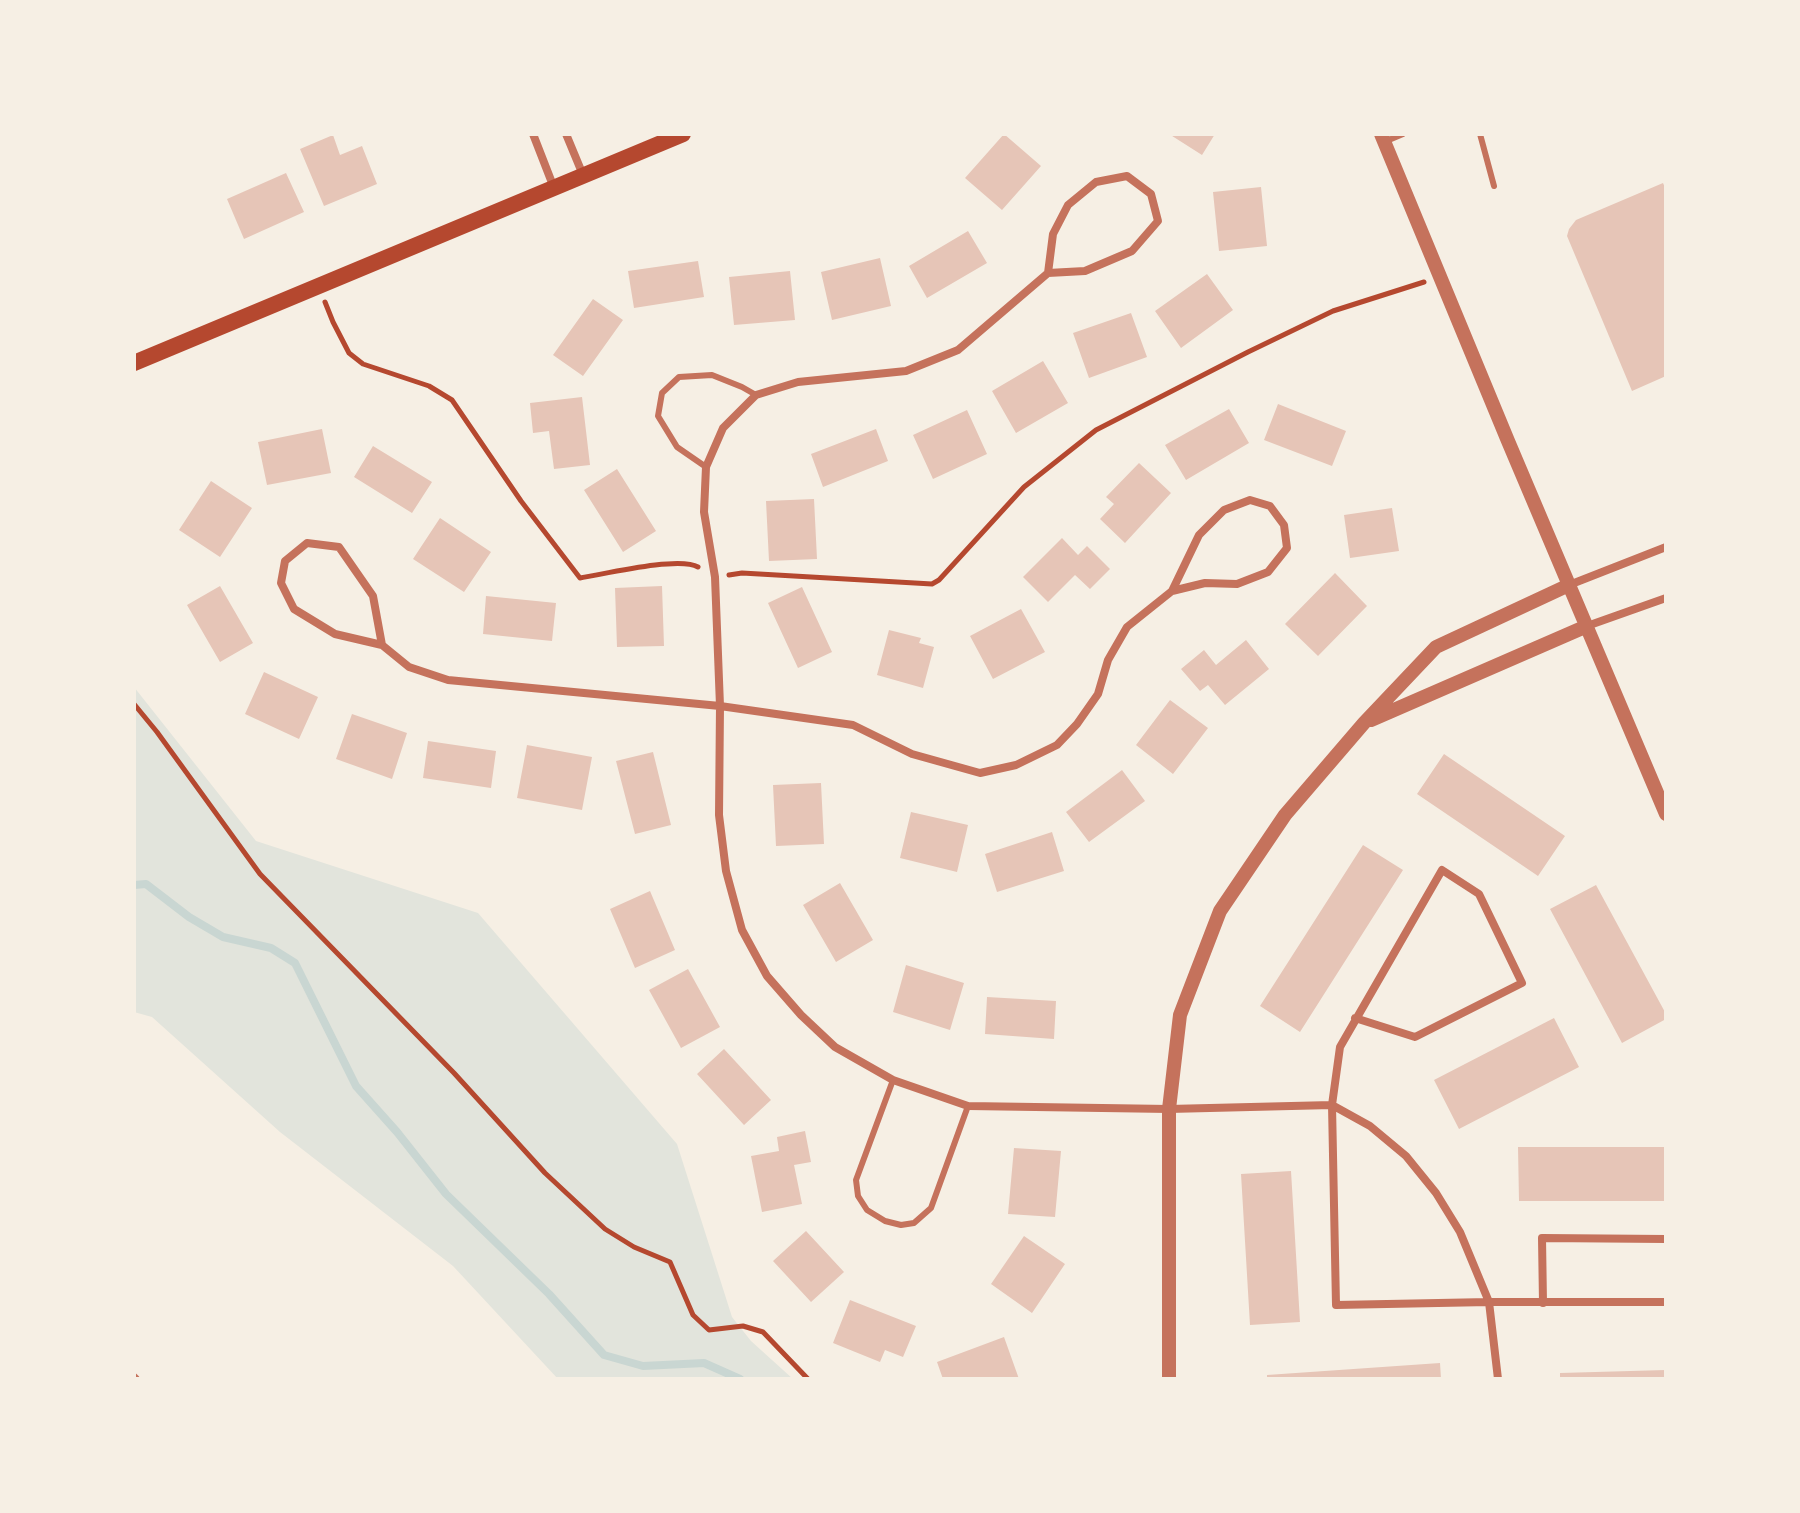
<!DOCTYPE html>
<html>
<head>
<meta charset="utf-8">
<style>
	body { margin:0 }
	#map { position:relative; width:1800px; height:1513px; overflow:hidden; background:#f6efe4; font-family:"Source Sans 3",sans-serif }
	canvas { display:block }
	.frame { position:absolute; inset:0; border:136px solid #f6efe4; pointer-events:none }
</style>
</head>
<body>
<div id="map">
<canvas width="1800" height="1513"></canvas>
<div class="frame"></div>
</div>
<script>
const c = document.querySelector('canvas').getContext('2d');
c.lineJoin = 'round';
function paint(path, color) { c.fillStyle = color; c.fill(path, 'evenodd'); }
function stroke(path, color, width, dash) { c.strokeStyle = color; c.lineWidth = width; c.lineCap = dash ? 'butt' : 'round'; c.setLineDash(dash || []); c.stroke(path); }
paint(new Path2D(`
	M134,687l122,154 222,72 199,231 55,173 19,24 42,38h-235l-105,-113 -173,-134 -128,-115 -18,-5z`), '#e2e4dc');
stroke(new Path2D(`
	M134,885l12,-1 43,33 34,20 48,11 24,15 61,123 41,46 49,62 103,100 55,61 39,11 61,-3 36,16`), '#c9d6d2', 8);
paint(new Path2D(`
	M1004,134l37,32 -39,44 -37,-32z
	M1169,134h46l-13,21z
	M333,135l7,20 22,-9 15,38 -53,22 -24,-57z
	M286,173l18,39 -60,27 -17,-40z
	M1663,183l3,7v186l-34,15 -65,-155 2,-7 7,-9z
	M1261,187l6,59 -48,5 -6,-59z
	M968,231l19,32 -60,35 -18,-32z
	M880,258l11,48 -59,14 -11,-48z
	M698,261l6,36 -70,11 -6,-37z
	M790,271l5,49 -61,5 -5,-48z
	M1207,274l26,36 -52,38 -26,-37z
	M593,299l30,21 -40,56 -30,-21z
	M1131,313l16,44 -58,21 -16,-45z
	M1043,361l25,42 -52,30 -24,-42z
	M582,397l8,68 -36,4 -5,-38 -16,2 -3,-30z
	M1278,404l68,27 -14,35 -68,-26z
	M1229,409l20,34 -63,37 -21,-35z
	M967,410l20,44 -54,25 -20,-44z
	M322,429l9,44 -64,12 -9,-43z
	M876,429l12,32 -65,26 -12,-33z
	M373,446l59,36 -20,31 -58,-36z
	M1139,463l32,30 -46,50 -25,-24 14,-15 -8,-7z
	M617,469l39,62 -33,21 -39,-62z
	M211,481l41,27 -32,49 -41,-27z
	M814,499l3,60 -48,2 -3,-60z
	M1392,508l7,43 -49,7 -6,-43z
	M440,518l51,34 -27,40 -51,-33z
	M1062,538l16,17 9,-9 23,23 -20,20 -15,-14 -27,27 -25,-25z
	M1335,573l32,33 -49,50 -33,-32z
	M220,586l33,57 -33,19 -33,-57z
	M662,586l2,60 -47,1 -2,-59z
	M802,587l30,65 -34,16 -30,-65z
	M486,596l70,7 -4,38 -69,-7z
	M1021,609l24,43 -52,27 -23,-43z
	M889,630l32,8 -2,5 15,4 -11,41 -46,-13z
	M1246,640l23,29 -44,36 -17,-20 -8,6 -19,-22 23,-19 12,15z
	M264,672l54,25 -19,42 -54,-25z
	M1170,700l38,28 -35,46 -37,-29z
	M352,714l55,19 -15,46 -56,-20z
	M428,741l68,10 -5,37 -68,-10z
	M527,745l65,12 -10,53 -65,-12z
	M653,752l18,73 -36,9 -19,-73z
	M1444,754l121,82 -27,40 -121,-82z
	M1122,770l23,31 -56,41 -23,-30z
	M821,783l3,61 -48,2 -3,-61z
	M911,812l57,13 -11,47 -57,-14z
	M1052,832l12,39 -67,21 -12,-38z
	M1363,845l40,25 -103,162 -40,-26z
	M840,883l33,57 -37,22 -33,-57z
	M1596,885l70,129v5l-44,24 -72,-134z
	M650,891l25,59 -40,18 -25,-59z
	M906,965l58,18 -14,47 -57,-18z
	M688,969l32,58 -39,21 -32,-58z
	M987,997l69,4 -2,38 -69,-5z
	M1554,1018l25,49 -120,62 -25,-49z
	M724,1049l47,51 -27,25 -47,-51z
	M805,1131l6,31 -17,3 8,39 -40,8 -11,-56 28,-5 -2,-14z
	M1518,1147h148v54h-147z
	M1014,1148l47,3 -6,66 -47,-3z
	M1291,1171l9,151 -50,3 -9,-151z
	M806,1231l38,41 -33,30 -38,-41z
	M1024,1236l41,28 -33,49 -41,-29z
	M850,1300l66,26 -13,31 -18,-7 -5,12 -47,-19z
	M1004,1337l15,42h-76l-6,-17z
	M1440,1363l1,16h-174v-4z
	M1666,1370v9h-106v-6z`), '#e6c5b7');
stroke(new Path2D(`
	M325,302l8,20 16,31 14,11 66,22 23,14 69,101 59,77c25,-4 99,-22 118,-11
	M729,575l13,-2 190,11 7,-4 85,-93 72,-57 152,-78 85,-41 91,-29
	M134,704l23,28 103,142 194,199 91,100 60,56 29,18 36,15 23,53 16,15 34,-4 20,6 45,47`), '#b5482f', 5);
stroke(new Path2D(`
	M1480,134l14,52
	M1384,142l19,-8
	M706,467l-29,-20 -19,-31 4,-23 17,-16 33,-2 30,12 14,8
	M893,1080l-37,100 2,16 9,14 18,11 16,4 13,-2 17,-15 37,-102`), '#c5725c', 6);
stroke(new Path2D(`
	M533,134l21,54
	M566,134l17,41
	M1048,273l5,-39 15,-29 28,-23 31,-6 24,18 7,27 -26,30 -47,20 -37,2 -90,77 -52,21 -108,11 -42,13 -33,33 -17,39 -2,45 11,65 5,129 -1,109 7,56 16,59 25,46 34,39 34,32 58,33 75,26 201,3 163,-4 38,21 36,30 30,37 24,39 29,70 9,77
	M1569,585l97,-38
	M1587,626l79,-28
	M382,645l-47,-11 -41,-25 -13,-26 4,-22 22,-18 32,4 34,49 9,49 27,22 39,13 272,26 133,19 59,29 68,19 36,-8 41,-20 20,-21 21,-30 10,-34 19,-33 45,-36 33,-8 32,1 31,-12 19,-24 -3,-23 -14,-19 -20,-6 -26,10 -25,25 -27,56
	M1355,1018l60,19 107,-54 -43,-89 -37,-24 -102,177 -8,58 4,200 153,-3h177
	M1543,1303l-1,-65 124,1
	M134,1377l2,2`), '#c5725c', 8);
stroke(new Path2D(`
	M1381,134l127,307 158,373
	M1371,720l216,-94
	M1169,1379v-270l11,-94 40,-104 65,-96 79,-92 72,-76 133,-62`), '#c5725c', 14);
stroke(new Path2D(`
	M134,363l549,-229`), '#b5482f', 16);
</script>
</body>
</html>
